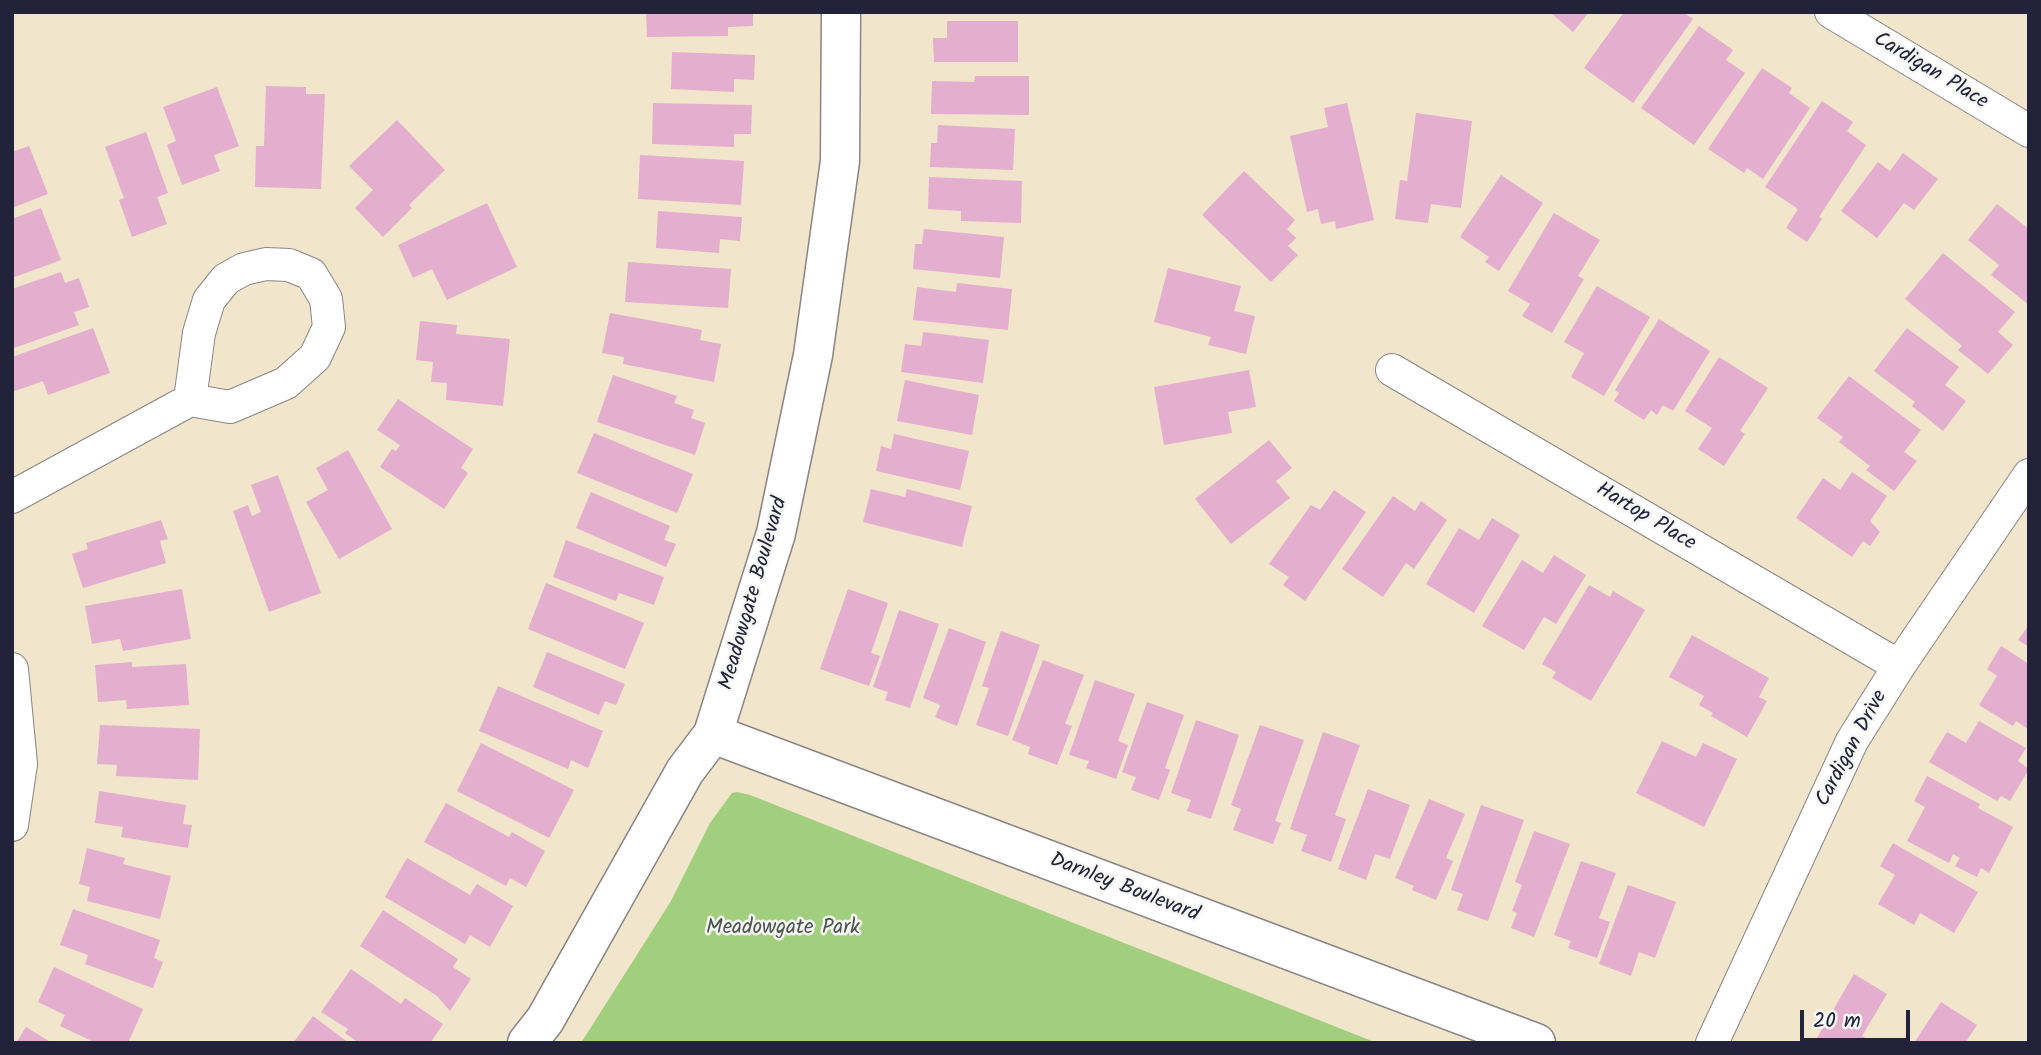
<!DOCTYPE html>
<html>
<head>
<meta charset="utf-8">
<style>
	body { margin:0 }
	#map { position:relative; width:2041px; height:1055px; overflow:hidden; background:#f1e5cc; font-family:Kalam,sans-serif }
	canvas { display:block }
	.frame { position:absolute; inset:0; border:14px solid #22223b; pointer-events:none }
	.scale { position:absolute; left:1800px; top:1010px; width:110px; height:32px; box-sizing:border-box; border:4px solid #22223b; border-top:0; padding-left:9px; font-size:21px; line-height:24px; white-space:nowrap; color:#22223b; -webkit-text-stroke:5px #f6f6f2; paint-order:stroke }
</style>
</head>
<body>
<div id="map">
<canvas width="2041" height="1055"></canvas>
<div class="frame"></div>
<div class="scale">20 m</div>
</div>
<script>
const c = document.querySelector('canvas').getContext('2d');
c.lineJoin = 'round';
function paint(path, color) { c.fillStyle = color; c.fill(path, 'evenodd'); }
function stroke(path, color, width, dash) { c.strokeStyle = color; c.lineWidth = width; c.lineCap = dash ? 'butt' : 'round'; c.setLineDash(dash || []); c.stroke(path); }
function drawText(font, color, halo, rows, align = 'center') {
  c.font = font + ' Kalam,sans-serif'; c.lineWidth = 5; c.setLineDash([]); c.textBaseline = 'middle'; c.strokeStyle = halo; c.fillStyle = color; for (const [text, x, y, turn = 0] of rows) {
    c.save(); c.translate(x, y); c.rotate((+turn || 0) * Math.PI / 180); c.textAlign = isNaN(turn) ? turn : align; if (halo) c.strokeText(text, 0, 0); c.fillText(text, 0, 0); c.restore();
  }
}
paint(new Path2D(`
	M737,792l13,3 627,248h-796l90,-142 39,-78 22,-30z`), '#a1cf7d');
paint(new Path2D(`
	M646,12h107v14l-25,1v9l-81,1z
	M1550,12h39l-16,20z
	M1624,12h59l10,7 -60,84 -49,-35z
	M947,21h71v41h-84l-1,-24h14z
	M1699,26l34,24 -7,10 19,13 -51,72 -53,-37z
	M672,52l83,3 -1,25 -20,-1v13l-63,-3z
	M1762,68l30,20 -3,5 21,15 -47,71 -16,-11 -3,5 -36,-24z
	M975,76h54v39l-98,-1 1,-33 42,1z
	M266,86l40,1v7h19l-4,95 -66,-2 1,-41h8z
	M217,87l22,59 -25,9 6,16 -38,14 -15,-40 9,-4 -13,-34z
	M1822,101l31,21 -6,9 19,14 -47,72 3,2 -15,23 -21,-14 12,-19 -33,-22z
	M653,103l99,2 -1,29h-17v13l-82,-3z
	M1347,103l27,117 -38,9 -1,-8 -14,3 -3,-15 -11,3 -17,-76 38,-9 -4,-19z
	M1416,113l56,8 -11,87 -30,-4 -3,19 -33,-4 5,-39 7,1z
	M397,120l48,50 -36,35 3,3 -29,29 -28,-29 18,-18 -24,-24z
	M938,125l77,4 -2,41 -83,-3 1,-24h6z
	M146,132l22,61 -11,4 10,27 -35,13 -13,-37 5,-2 -19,-51z
	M29,146l19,48 -36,14v-56z
	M1903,153l35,26 -24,31 -10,-7 -27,35 -36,-27 37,-49 12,9z
	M640,155l104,6 -3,44 -103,-6z
	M1244,171l51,49 -8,9 9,9 -8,8 10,9 -27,27 -69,-67z
	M1501,175l42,28 -44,68 -14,-9 4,-5 -29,-20z
	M929,177l93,4 -1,42 -60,-2v-10l-33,-2z
	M487,203l30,64 -70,33 -15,-31 -19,9 -15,-33z
	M1997,204l32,25v76l-38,-30 8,-10 -31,-25z
	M41,208l20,52 -49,18v-59z
	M658,211l84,6 -2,24 -20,-2 -1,14 -63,-5z
	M1554,213l46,27 -22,36 6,3 -32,54 -30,-17 8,-12 -22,-13z
	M924,229l80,8 -4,41 -87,-9 2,-25h7z
	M1943,253l72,59 -17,20 15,13 -25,29 -30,-24 4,-4 -57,-47z
	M628,262l103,7 -3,39 -103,-6z
	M1168,268l73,18 -7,25 21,5 -9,38 -38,-9 3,-8 -57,-15z
	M61,272l4,11 14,-5 10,29 -15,5 5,13 -65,23 -2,-6v-53z
	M957,283l55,6 -4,41 -95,-10 4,-33 39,5z
	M1597,286l53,31 -46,79 -33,-19 13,-24 -20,-11z
	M610,313l92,17 -2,10 21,4 -7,38 -91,-18 1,-7 -22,-4z
	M1659,319l51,32 -37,60 -10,-6 -6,10 -6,-5 -7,10 -30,-19 5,-8 -4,-3z
	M420,321l37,4 -1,9 54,5 -7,67 -57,-6 1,-17 -16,-1 2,-20 -17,-2z
	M93,328l17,45 -62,22 -5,-14 -31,11v-35z
	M1907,328l52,39 -14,18 21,16 -23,30 -31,-25 3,-4 -41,-31z
	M923,332l66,8 -6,43 -82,-11 4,-28 16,2z
	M1719,357l49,31 -28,43 5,3 -21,32 -26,-17 14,-21 -27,-17z
	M1249,370l7,37 -28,5 4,21 -68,12 -10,-58z
	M613,375l64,21 -3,7 20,7 -3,8 14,5 -10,32 -98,-33z
	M1849,376l72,54 -17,22 13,9 -23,30 -28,-21 4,-4 -31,-24 4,-5 -26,-19z
	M905,380l74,15 -7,40 -75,-14z
	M398,399l75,50 -12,19 7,5 -24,36 -64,-42 12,-18 4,2 4,-6 -23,-15z
	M594,433l99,41 -16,39 -100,-40z
	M894,434l75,17 -9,39 -84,-19 5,-25 10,3z
	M1269,440l23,28 -16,13 14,17 -59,46 -36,-45z
	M348,450l44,79 -53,30 -33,-57 22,-12 -12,-22z
	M1852,472l35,24 -17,25 10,11 -10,14 -7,-5 -11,16 -56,-39 27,-40 17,12z
	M278,475l43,118 -52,19 -36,-101 15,-6 4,11 9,-4 -10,-27z
	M871,489l34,8 2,-8 65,17 -10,41 -99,-25z
	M1334,490l32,22 -61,89 -22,-16 6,-8 -20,-13 42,-59 9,5z
	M591,492l79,34 -6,14 12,4 -10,23 -90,-39z
	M1393,496l22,15 6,-10 26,19 -33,49 -8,-6 -23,34 -41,-28z
	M1492,518l28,17 -46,78 -48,-29 33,-56 20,12z
	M161,520l7,19 -8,2 6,22 -83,25 -11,-34 16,-5 -2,-6z
	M566,540l98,37 -10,28 -35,-12 -3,8 -63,-24z
	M1554,555l32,20 -30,49 -12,-7 -20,33 -42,-24 40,-66 21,13z
	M546,583l98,40 -19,46 -97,-40z
	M1589,585l21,12 3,-6 32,19 -54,91 -39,-23 4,-6 -14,-8z
	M182,589l9,50 -68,12 -3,-12 -28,5 -7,-38z
	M848,589l40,14 -17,50 9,3 -11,30 -49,-17z
	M899,610l40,14 -29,84 -25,-8 3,-8 -15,-5z
	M2029,625v22l-11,-7z
	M949,628l37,14 -29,84 -22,-9 5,-12 -17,-7z
	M1001,631l39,14 -32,91 -32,-11 13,-37 -7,-2z
	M1692,635l77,43 -10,19 8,4 -20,36 -36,-21 2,-3 -14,-8 5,-9 -35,-19z
	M2001,646l28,18v66l-13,-9 -3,5 -34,-21 18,-29 -10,-7z
	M547,652l78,32 -9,21 -11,-4 -6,14 -66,-28z
	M1043,660l41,15 -19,49 7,2 -15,39 -29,-11 2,-7 -18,-7z
	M132,662v5l54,-3 3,41 -62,4 -1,-9 -28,2 -3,-37z
	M1095,680l40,14 -17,47 10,4 -12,34 -30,-11 3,-7 -20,-6z
	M498,686l105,45 -15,37 -17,-8 -3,9 -89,-38z
	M1147,702l37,13 -19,53 5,2 -11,30 -28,-10 5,-13 -14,-5z
	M1196,720l43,15 -28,84 -24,-8 4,-11 -20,-7z
	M1979,721l47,27 -8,13 11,8 -19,32 -9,-5 -4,5 -68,-39 18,-30 19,11z
	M100,725l100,4 -2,51 -82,-4 1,-11 -20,-1z
	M1260,725l44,15 -29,81 6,2 -8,21 -40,-14 8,-21 -10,-4z
	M1323,732l37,13 -25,70 11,4 -15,43 -30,-11 6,-16 -17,-6z
	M1662,741l34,16 7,-14 34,16 -33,68 -68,-34z
	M481,743l93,47 -25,48 -92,-47z
	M1927,776l53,28 -2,4 35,19 -24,46 -8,-5 -4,9 -22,-11 5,-8 -7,-4 -4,9 -42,-22 18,-34 -11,-6z
	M1368,789l42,16 -20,54 -15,-5 -9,26 -28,-11z
	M99,791l87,14 -3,19 9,1 -4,23 -67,-11 2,-10 -28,-4z
	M1429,799l36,15 -19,44 7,3 -17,39 -24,-10 2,-4 -19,-8z
	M446,803l63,34 3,-5 33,19 -19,36 -16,-9 -4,8 -82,-44z
	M1481,805l43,15 -36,101 -31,-11 6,-16 -12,-4z
	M1534,831l36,13 -36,93 -23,-9 6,-15 -5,-2 10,-26 -7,-3z
	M1893,843l85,49 -24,41 -34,-20 -6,12 -36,-21 17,-29 -15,-9z
	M87,848l38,10 -2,6 48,12 -11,43 -73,-18 3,-14 -11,-3z
	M407,858l63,37 7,-11 36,22 -23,41 -20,-12 -5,9 -80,-47z
	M1581,861l35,12 -17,45 11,4 -13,36 -29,-10 3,-7 -17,-6z
	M1628,885l48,17 -21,56 -16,-6 -8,24 -32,-12z
	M73,909l87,31 -6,18 9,4 -10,26 -68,-24 3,-9 -28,-10z
	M383,910l75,49 -5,8 18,12 -21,32 -13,-15 -77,-50z
	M54,967l89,42 -15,34h-32l-36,-17 5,-11 -27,-13z
	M351,969l50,35 4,-6 38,26 -13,19h-71l-14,-10 3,-4 -27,-17z
	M1854,974l33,20 -25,42 12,7h-60z
	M1941,1002l36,23 -12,18h-51z
	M313,1016l36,27h-56z
	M26,1027l26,16h-36z`), '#e4aece');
const minor = new Path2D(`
	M1831,12l198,119
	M1392,370l507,296
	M12,497l178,-97 40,7 56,-24 29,-26 14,-30 -3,-28 -15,-25 -22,-9 -23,-1 -22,5 -18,10 -17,21 -10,33 -9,67
	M12,669l9,95 -9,61
	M1712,1043l140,-302 47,-75 130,-191`);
const tertiary = new Path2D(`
	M713,734l823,309
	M527,1043l18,-23 140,-249 28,-37 63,-201 37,-178 27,-194 1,-149`);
stroke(minor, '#8a8484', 34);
stroke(tertiary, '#8a8484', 41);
stroke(minor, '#fff', 32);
stroke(tertiary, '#fff', 38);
drawText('21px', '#22223b', '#f6f6f2', [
	["Cardigan Place",1930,72,31],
	["Hartop Place",1645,518,31],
	["Meadowgate Boulevard",755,594,-74],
	["Cardigan Drive",1853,749,-62],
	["Darnley Boulevard",1124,889,21]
]);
drawText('21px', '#48564f', '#f6f6f2', [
	["Meadowgate Park",783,929]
]);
</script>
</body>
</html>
